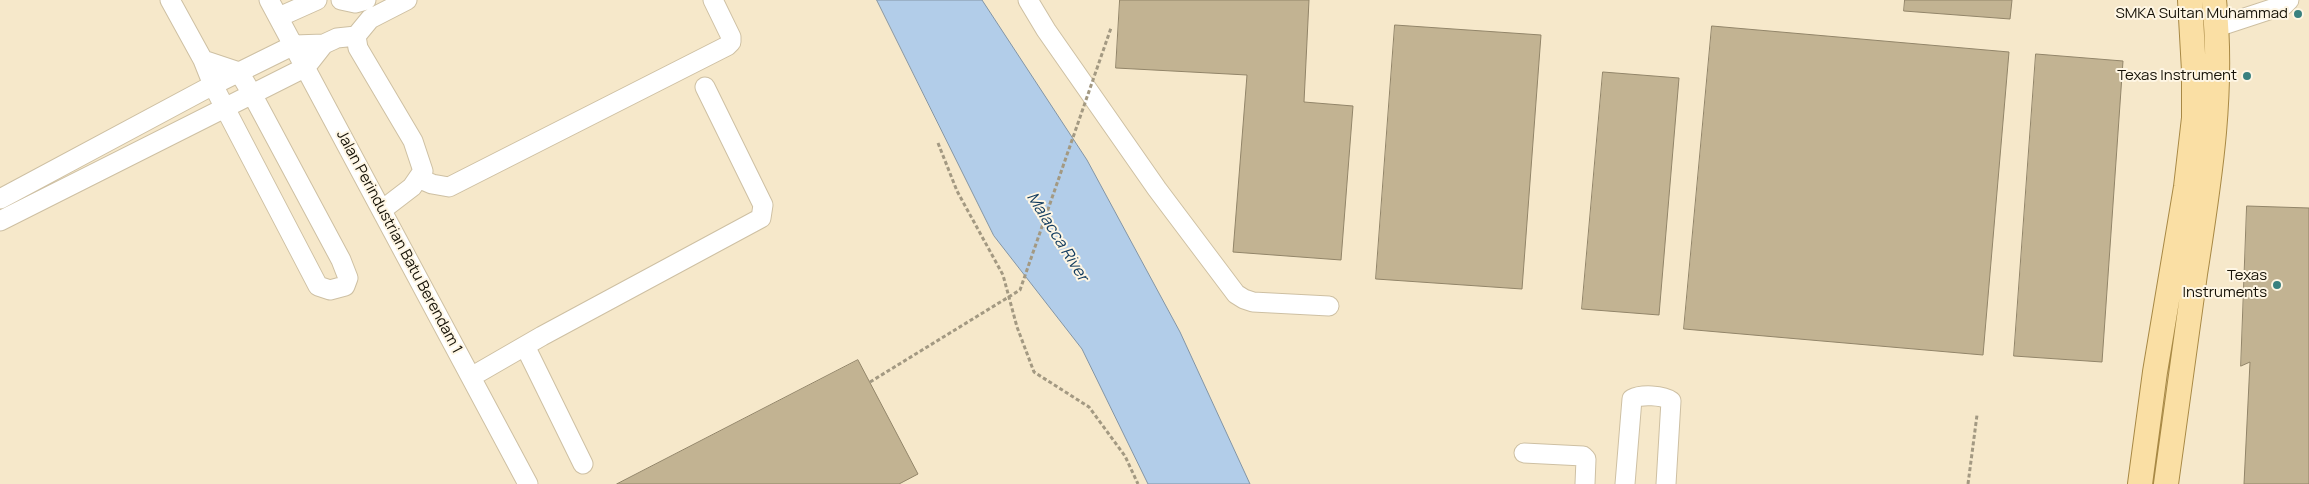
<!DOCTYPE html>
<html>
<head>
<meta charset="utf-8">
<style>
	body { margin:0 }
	canvas { display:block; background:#f6e8ca }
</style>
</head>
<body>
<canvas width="2309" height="484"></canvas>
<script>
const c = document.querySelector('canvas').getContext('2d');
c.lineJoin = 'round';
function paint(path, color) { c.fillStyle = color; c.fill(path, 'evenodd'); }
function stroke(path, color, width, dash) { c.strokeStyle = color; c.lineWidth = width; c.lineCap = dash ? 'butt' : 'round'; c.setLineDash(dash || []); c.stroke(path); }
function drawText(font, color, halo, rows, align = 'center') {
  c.font = font + ' Manrope,sans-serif'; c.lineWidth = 4; c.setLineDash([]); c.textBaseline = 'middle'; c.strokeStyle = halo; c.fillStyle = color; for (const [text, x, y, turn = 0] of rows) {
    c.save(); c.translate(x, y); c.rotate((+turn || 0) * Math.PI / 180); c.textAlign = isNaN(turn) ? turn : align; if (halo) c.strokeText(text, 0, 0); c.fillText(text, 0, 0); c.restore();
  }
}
const water = new Path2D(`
	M877,0h105l105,160 93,172 70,152h-102l-66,-135 -88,-113z`);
paint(water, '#b2cde9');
stroke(water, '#8395a5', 1);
const building = new Path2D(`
	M1120,0h189l-5,102 49,4 -12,154 -108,-8 14,-177 -131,-7z
	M1905,0h107l-2,19 -106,-8z
	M1395,25l146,10 -19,254 -146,-10z
	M1712,26l297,26 -26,303 -299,-26z
	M2036,54l87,7 -21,301 -88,-6z
	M1603,72l76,6 -20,237 -77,-6z
	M2247,206l62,2v276h-65l6,-122 -9,4z
	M858,360l60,114 -19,10h-282z`);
paint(building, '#c2b392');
stroke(building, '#928569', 1);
const minor = new Path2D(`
	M170,0l33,60 10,25 105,201 12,4 15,-4 3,-8 -7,-18 -89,-166 -13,-22 -36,-12
	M269,0l259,484
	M341,0l14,3 11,-3
	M1028,0l18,30 111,159 79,105 8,5 9,3 76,4
	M279,17l38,-17
	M2217,27l67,-22 5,-5
	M324,44l13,-6 19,-2
	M418,178l14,6 17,3 278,-141 4,-4v-5l-18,-37
	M0,199l213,-114 81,-40 30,-1 -18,23 -306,154
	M382,210l30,-23 11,-16 -10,-30 -55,-93 -2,-12 14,-17 37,-19
	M525,346l58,118
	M471,377l71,-41 219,-118 2,-13 -58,-118
	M1524,453l59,3 3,3 -1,25
	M1625,484l7,-85c9,-5 31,-4 39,2l-5,83`);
const major = new Path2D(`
	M2140,484l15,-112 31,-185 8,-69v-47l-4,-71
	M2166,484c9,-70 19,-140 29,-210 14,-91 29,-181 19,-274`);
stroke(minor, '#cec0a3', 21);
stroke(major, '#a88945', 26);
stroke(new Path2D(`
	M938,143l19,48 46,84 14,52 17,45 55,35 36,49 13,28
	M1968,484l9,-69`), '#a39982', 3, [4, 2.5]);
stroke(minor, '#fff', 19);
stroke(major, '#fadfa4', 24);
stroke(new Path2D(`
	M870,382l150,-92 91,-262`), '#a39982', 3, [4, 2.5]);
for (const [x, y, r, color] of [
	[2298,14,5,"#39817f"],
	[2247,76,5,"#39817f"],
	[2277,285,5,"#39817f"]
]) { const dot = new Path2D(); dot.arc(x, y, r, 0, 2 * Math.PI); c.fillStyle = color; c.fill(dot); stroke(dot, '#fef6e4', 2); }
drawText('15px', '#151106', '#fef6e4', [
	["SMKA Sultan Muhammad",2288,14],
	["Texas Instrument",2237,76],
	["Texas",2267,276],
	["Instruments",2267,293]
], 'right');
drawText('15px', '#151106', '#fef6e4', [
	["Jalan Perindustrian Batu Berendam 1",399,242,62]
]);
drawText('italic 16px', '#0e395d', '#fef6e4', [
	["Malacca River",1057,237,58]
]);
</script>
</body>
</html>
